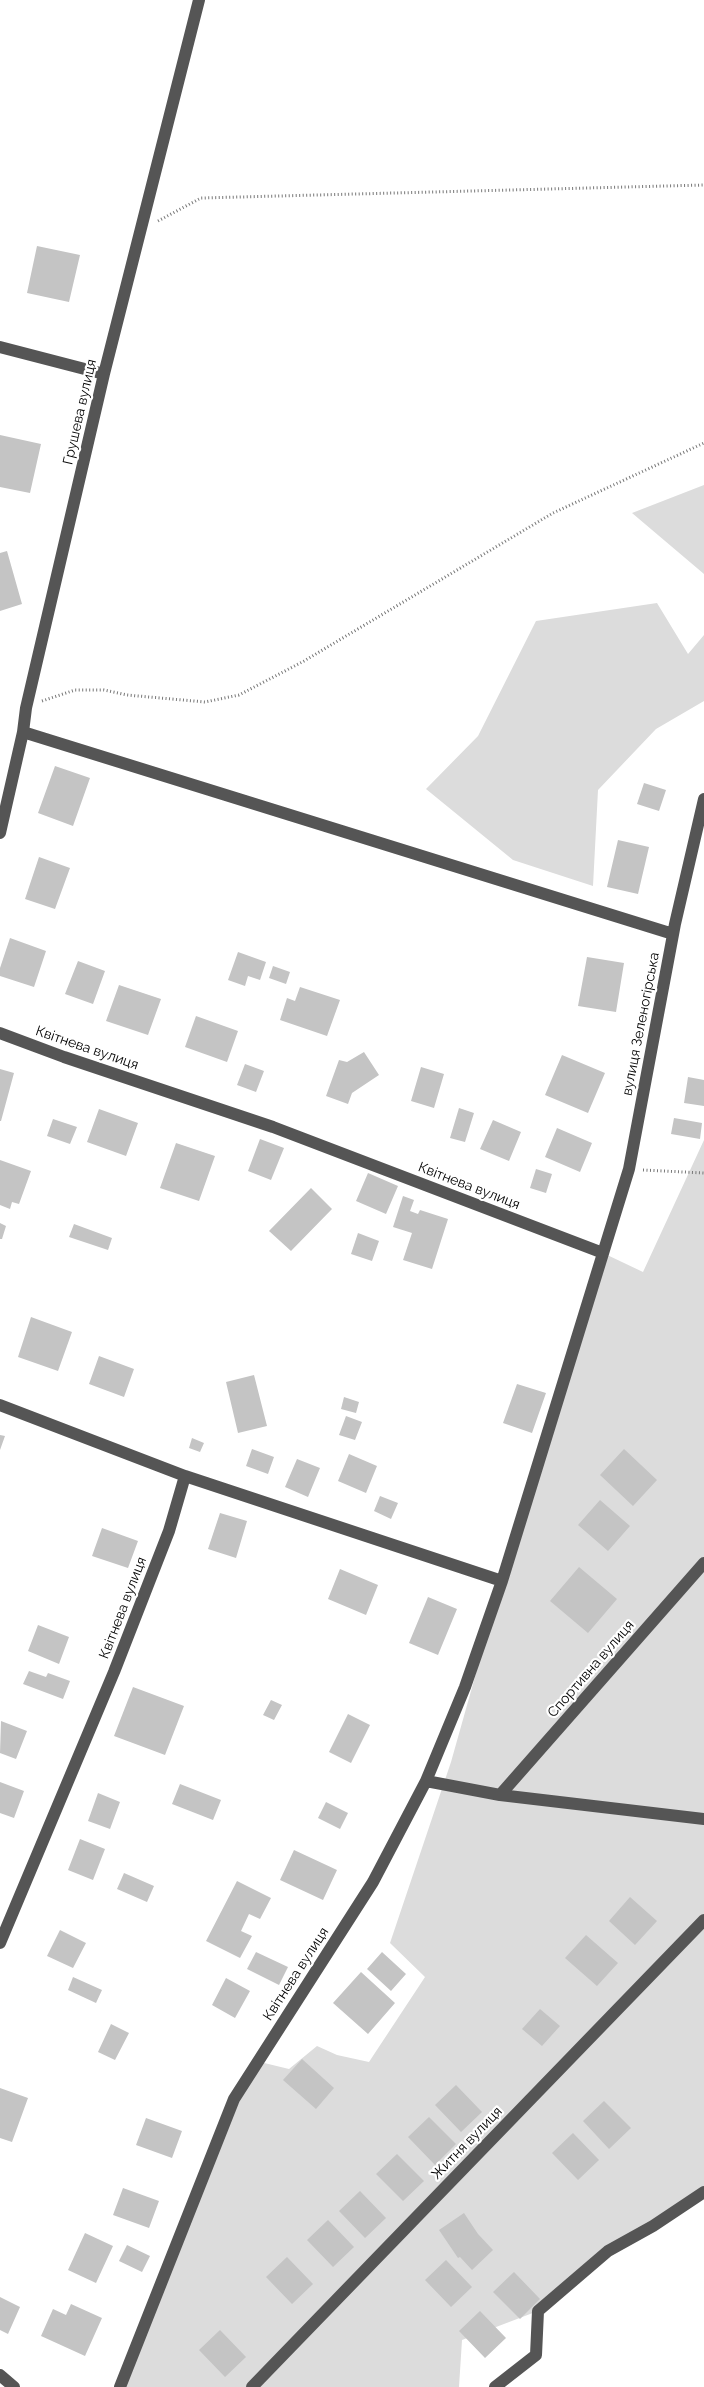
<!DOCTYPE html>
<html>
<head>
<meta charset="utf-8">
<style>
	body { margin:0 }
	canvas { display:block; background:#fff }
</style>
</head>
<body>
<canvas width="704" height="2387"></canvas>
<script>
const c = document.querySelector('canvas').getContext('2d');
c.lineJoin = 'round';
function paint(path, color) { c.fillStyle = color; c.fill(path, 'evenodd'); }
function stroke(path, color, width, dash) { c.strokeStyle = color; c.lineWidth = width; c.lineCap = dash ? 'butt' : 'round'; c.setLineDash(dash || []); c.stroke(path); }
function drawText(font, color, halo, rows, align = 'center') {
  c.font = font + ' Raleway,sans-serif'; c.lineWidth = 4.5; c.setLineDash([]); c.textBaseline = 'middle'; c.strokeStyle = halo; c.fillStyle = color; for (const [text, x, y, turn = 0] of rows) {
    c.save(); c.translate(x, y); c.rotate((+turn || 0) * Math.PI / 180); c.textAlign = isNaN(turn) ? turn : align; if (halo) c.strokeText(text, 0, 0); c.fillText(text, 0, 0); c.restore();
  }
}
paint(new Path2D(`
	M704,485v89l-72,-61z
	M657,603l31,51 16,-19v66l-48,28 -58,61 -5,96 -80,-26 -87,-71 52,-53 58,-115z
	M704,1140v1052l-96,59 -70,60 -76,29 -3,47h-339l136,-326 33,8 28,-23 20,9 32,7 56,-85 -35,-34 61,-181 51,-181 101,-328 40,19z`), '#dcdcdc');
paint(new Path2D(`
	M37,246l43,9 -11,47 -42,-9z
	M0,435l41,9 -11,49 -30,-6z
	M7,551l15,53 -22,7v-58z
	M55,766l35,12 -17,48 -35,-13z
	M644,783l22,7 -7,21 -22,-7z
	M618,840l31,7 -11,47 -31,-7z
	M39,857l31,11 -15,41 -30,-10z
	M10,938l36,13 -12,36 -34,-11v-8z
	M238,952l28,10 -6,18 -12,-4 -3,10 -17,-6z
	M587,957l37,6 -8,49 -38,-6z
	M78,961l27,10 -12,33 -28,-10z
	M273,966l17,6 -4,12 -17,-6z
	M119,985l42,14 -13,36 -42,-14z
	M300,987l40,13 -13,36 -47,-16 7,-22 8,3z
	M196,1016l42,15 -11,31 -42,-15z
	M364,1052l15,23 -27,18 -4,11 -22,-8 13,-36 8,2z
	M562,1055l43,18 -17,40 -43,-18z
	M245,1064l19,7 -8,21 -19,-7z
	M421,1067l23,7 -10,34 -23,-7z
	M0,1069l14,4 -13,48h-1z
	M688,1077l16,3v26l-20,-3z
	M459,1108l15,5 -9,29 -15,-4z
	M99,1109l39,14 -12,33 -39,-14z
	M674,1118l28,5 -2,16 -29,-5z
	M53,1119l24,8 -7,17 -23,-8z
	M493,1120l28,12 -12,29 -29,-12z
	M557,1128l35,15 -12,29 -35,-15z
	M260,1139l24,9 -13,32 -23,-9z
	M176,1143l39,13 -16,45 -39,-13z
	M0,1160l31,11 -12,33 -7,-2 -2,7 -10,-4z
	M536,1169l16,5 -6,19 -16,-5z
	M368,1173l30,13 -12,28 -30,-13z
	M311,1188l21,21 -41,42 -22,-20z
	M403,1196l11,4 -4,11 8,3 2,-4 28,9 -16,50 -29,-9 9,-27 -19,-6z
	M0,1223l6,3 -4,13h-2z
	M74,1224l38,14 -4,12 -39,-13z
	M358,1233l21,8 -7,20 -21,-7z
	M31,1317l41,15 -14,39 -40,-14z
	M99,1356l35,13 -10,28 -35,-13z
	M254,1375l13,51 -29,7 -12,-51z
	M517,1384l29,9 -14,40 -29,-10z
	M344,1397l15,5 -3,11 -15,-4z
	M346,1416l16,6 -7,18 -16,-5z
	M0,1435l5,1 -5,14z
	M192,1438l12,5 -4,9 -11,-4z
	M252,1449l22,8 -6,17 -22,-8z
	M624,1449l33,31 -24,26 -33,-31z
	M349,1454l28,12 -11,27 -28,-12z
	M297,1459l23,9 -12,29 -23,-10z
	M380,1496l18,7 -7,16 -17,-8z
	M600,1500l30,26 -22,25 -30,-26z
	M220,1513l27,8 -11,37 -28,-9z
	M102,1528l36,13 -10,27 -36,-12z
	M579,1567l38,32 -29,34 -38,-32z
	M340,1569l38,16 -12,30 -38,-16z
	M428,1597l29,12 -19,46 -29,-12z
	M38,1625l31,12 -10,27 -31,-13z
	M29,1671l17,6 2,-4 22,8 -7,18 -40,-15z
	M133,1687l51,19 -19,49 -51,-19z
	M271,1700l11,5 -8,15 -11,-5z
	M348,1714l22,11 -19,38 -22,-11z
	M1,1721l26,10 -11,28 -16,-6z
	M0,1782l24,9 -10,27 -14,-5z
	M180,1784l41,16 -8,20 -41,-16z
	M98,1793l22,9 -10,27 -22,-8z
	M326,1802l22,11 -8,16 -22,-11z
	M80,1839l25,10 -12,31 -25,-10z
	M294,1850l43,20 -14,30 -43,-20z
	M124,1873l30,13 -7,16 -30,-13z
	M237,1881l34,17 -11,21 -11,-5 -8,17 11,5 -12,22 -34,-17z
	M630,1897l27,24 -22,24 -26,-24z
	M60,1930l26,13 -13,25 -26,-12z
	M586,1935l32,28 -21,23 -32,-28z
	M256,1952l32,15 -9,18 -32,-16z
	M382,1952l24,22 -15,17 -24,-22z
	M361,1972l34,31 -27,31 -35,-31z
	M73,1977l29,13 -6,13 -28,-13z
	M226,1978l24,13 -15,27 -23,-13z
	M540,2009l20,17 -18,20 -20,-17z
	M111,2024l18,9 -14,27 -17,-8z
	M302,2059l32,29 -18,21 -33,-29z
	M456,2085l26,27 -21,20 -26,-27z
	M0,2088l28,10 -16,44 -12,-4z
	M604,2101l27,27 -22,21 -26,-28z
	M429,2117l27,27 -21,21 -27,-28z
	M146,2118l36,13 -10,27 -36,-13z
	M573,2133l26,27 -21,20 -26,-27z
	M397,2154l27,27 -21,20 -27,-27z
	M123,2188l36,13 -10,27 -36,-13z
	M360,2191l26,27 -21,20 -26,-27z
	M464,2213l14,21 15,16 -21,20 -12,-13 -2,1 -19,-28z
	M328,2220l26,27 -21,20 -26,-27z
	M85,2233l28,13 -17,37 -28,-13z
	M127,2245l23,11 -8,16 -23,-11z
	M287,2257l26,27 -21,20 -26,-27z
	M446,2260l26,27 -21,20 -26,-27z
	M514,2272l26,27 -20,20 -27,-27z
	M0,2297l20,10 -12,27 -8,-4z
	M71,2304l31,14 -17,38 -44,-20 12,-27 13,6z
	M480,2311l26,27 -21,20 -26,-27z
	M220,2330l26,27 -21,20 -26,-27z`), '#c4c4c4');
stroke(new Path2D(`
	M158,221l43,-23 503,-13
	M42,701l33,-11h29l23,5 78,7 34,-7 65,-34 249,-148 151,-70
	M643,1170l61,3`), '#777', 3, [1, 2.5]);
stroke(new Path2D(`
	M0,347l104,27
	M23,732l650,202
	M0,833l23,-101 3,-24 78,-334 95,-374
	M0,1033l64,24 209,70 330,126
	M0,1405l185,71 317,105
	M426,1781l74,14 204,24
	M500,1795l204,-232
	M0,1943l114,-271 55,-141 16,-55
	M0,2375l14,12
	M120,2387l114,-288 139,-217 53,-101 39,-94 37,-106 127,-412 46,-245 29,-125
	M252,2387l452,-467
	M495,2387l41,-32 2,-44 70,-60 45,-25 51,-34`), '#555', 12);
drawText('14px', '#000', '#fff', [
	["Грушева вулиця",80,412,-77],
	["вулиця Зеленогірська",641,1024,-79],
	["Квітнева вулиця",87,1048,19],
	["Квітнева вулиця",469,1186,21],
	["Квітнева вулиця",123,1608,-69],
	["Спортивна вулиця",591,1669,-49],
	["Квітнева вулиця",296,1974,-57],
	["Житня вулиця",467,2143,-46]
]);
</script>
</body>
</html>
